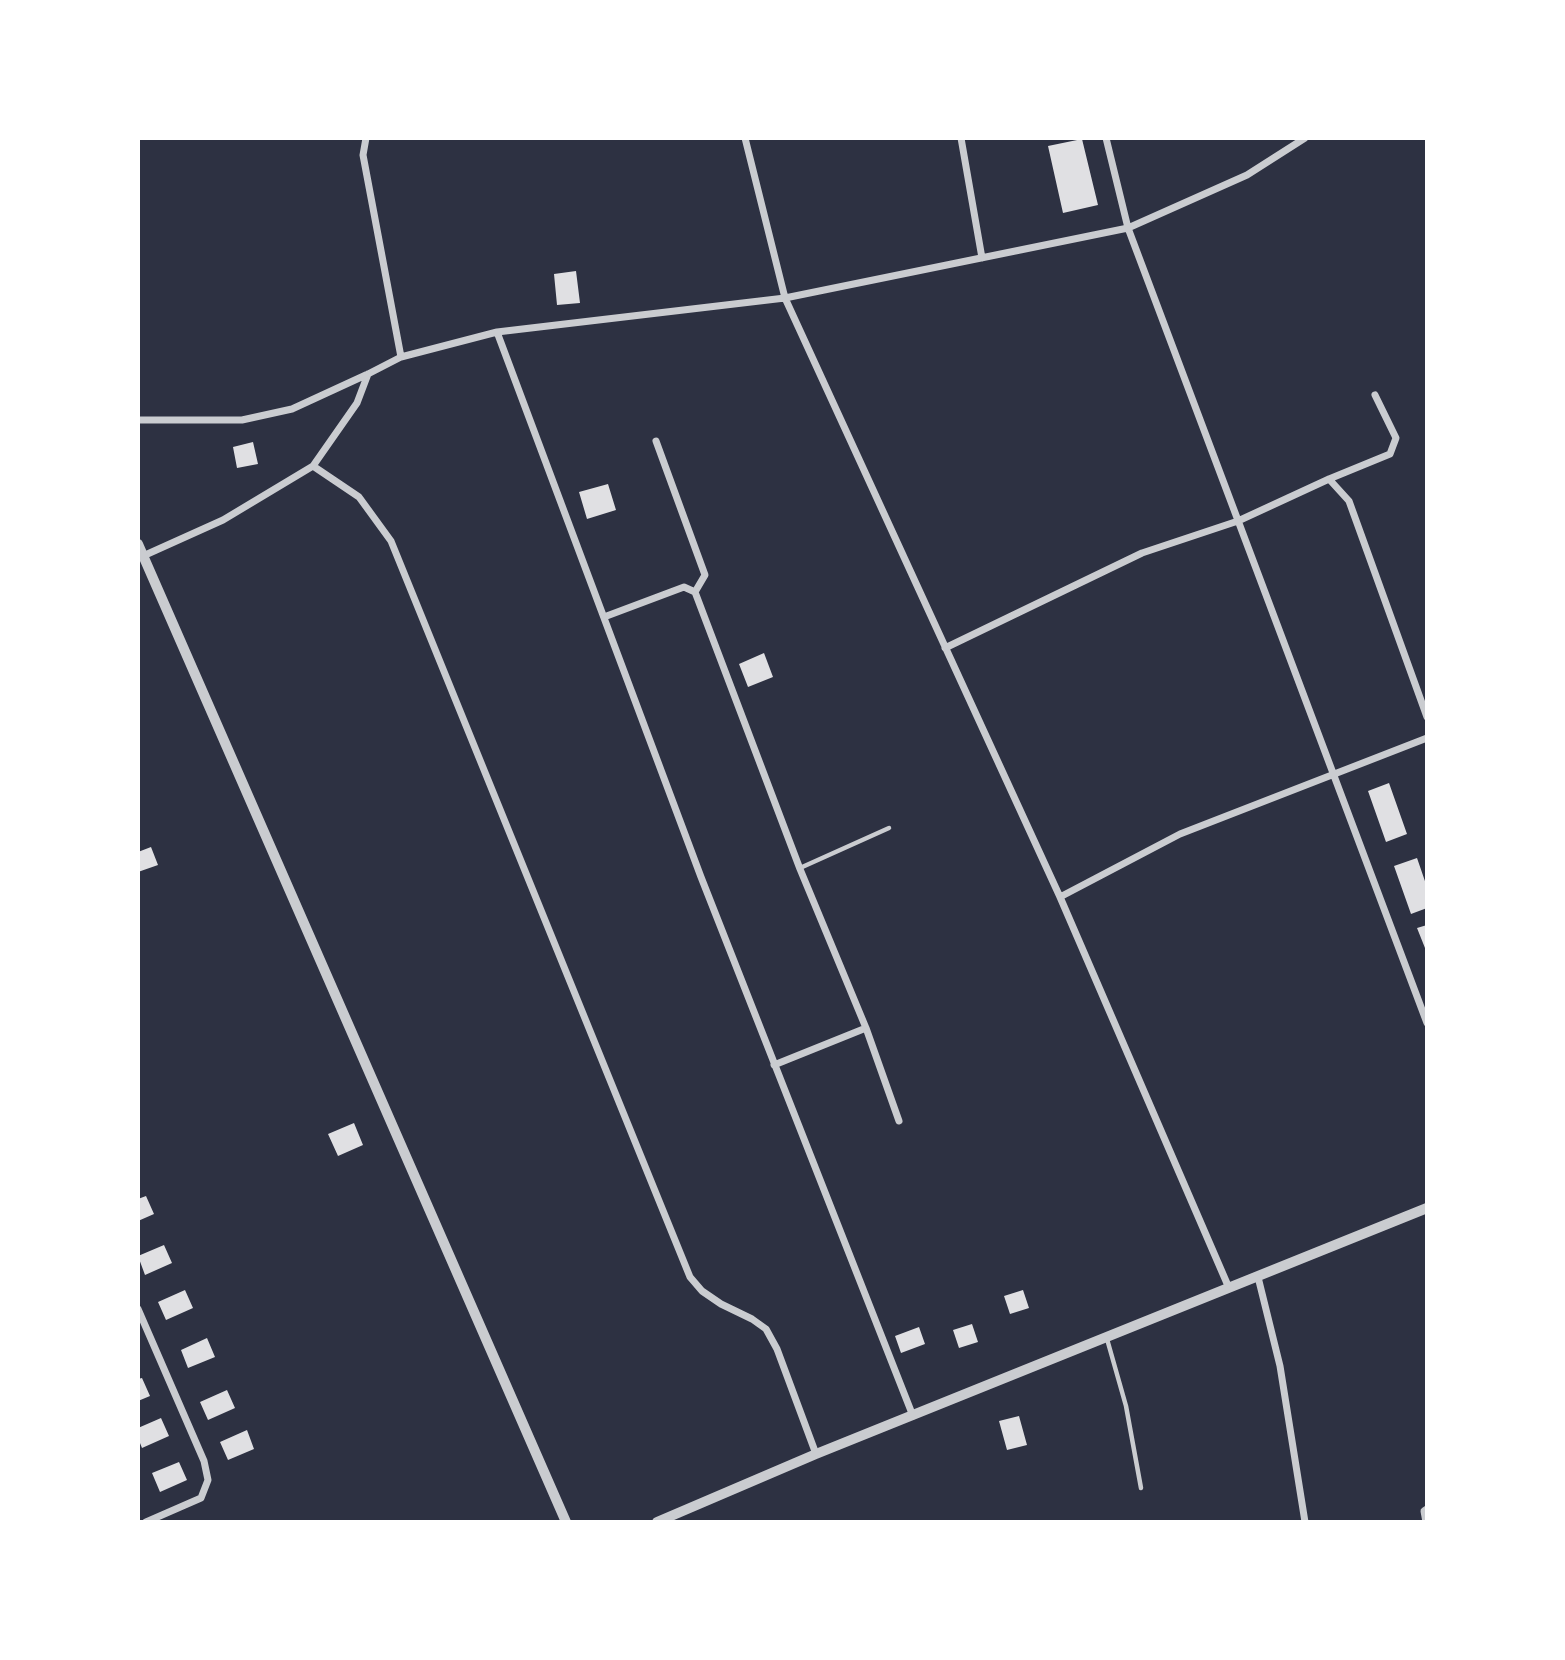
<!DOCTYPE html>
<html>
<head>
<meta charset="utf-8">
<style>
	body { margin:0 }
	#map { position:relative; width:1565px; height:1660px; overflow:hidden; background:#2d3142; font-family:Lora,serif }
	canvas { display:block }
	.frame { position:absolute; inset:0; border:140px solid #fff; pointer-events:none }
</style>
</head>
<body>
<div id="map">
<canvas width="1565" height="1660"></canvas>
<div class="frame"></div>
</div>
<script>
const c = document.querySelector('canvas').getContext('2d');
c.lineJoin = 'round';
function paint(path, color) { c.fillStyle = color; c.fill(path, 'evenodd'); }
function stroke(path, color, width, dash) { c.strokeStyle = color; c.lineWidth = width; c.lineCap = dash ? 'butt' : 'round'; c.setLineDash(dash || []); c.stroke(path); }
paint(new Path2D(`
	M1082,139l16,66 -35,8 -15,-67z
	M576,271l4,32 -23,2 -3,-31z
	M253,442l5,22 -21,4 -4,-21z
	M608,484l8,26 -29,9 -8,-27z
	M764,653l9,24 -25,10 -9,-23z
	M1389,783l18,51 -21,8 -18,-51z
	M151,847l7,18 -20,7v-20z
	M1417,858l10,29v21l-16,6 -17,-48z
	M1427,925v28l-10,-25z
	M354,1123l9,22 -25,11 -10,-22z
	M146,1196l8,18 -16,7v-22z
	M164,1245l8,18 -27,12 -7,-19z
	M185,1290l8,18 -27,12 -8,-18z
	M1023,1290l6,18 -19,6 -6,-18z
	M972,1324l6,18 -19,6 -6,-18z
	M919,1327l6,17 -24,9 -6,-17z
	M207,1338l8,19 -27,11 -7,-18z
	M142,1378l8,18 -12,5v-22z
	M227,1390l8,18 -27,12 -8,-18z
	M1019,1416l8,29 -20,5 -8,-29z
	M161,1418l8,18 -27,12 -4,-10v-10z
	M247,1430l7,19 -26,11 -8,-18z
	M179,1462l8,18 -27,12 -8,-19z`), '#e0e0e3');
stroke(new Path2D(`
	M800,868l89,-40
	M1107,1339l19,67 15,82`), '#caccd0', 4.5);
stroke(new Path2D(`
	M366,138l-3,17 38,202
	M745,138l40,160 275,599 169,391
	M961,138l21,120
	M1106,138l22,90 299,795
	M497,332l204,545 212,539
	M138,420h104l50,-11 76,-35 33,-17 96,-25 288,-34 343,-70 119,-53 58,-37
	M656,441l49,134 -10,17
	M313,466l46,31 32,44 299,736 12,14 19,13 31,15 14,10 11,20 39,105
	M1329,479l20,22 78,216
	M143,556l80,-36 90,-54 44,-63 11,-29
	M604,617l80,-30 11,5 105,277 66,159 -92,37
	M945,648l197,-95 96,-32 91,-42 61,-25 6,-16 -21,-43
	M1060,897l120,-63 247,-96
	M866,1028l33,93
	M1258,1277l22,89 25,156
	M138,1309l66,152 4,19 -7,18 -55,24
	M1426,1522l-2,-11 3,-2`), '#caccd0', 7);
stroke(new Path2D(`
	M138,544l428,978
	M657,1522l159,-68 611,-246`), '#caccd0', 10);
</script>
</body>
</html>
